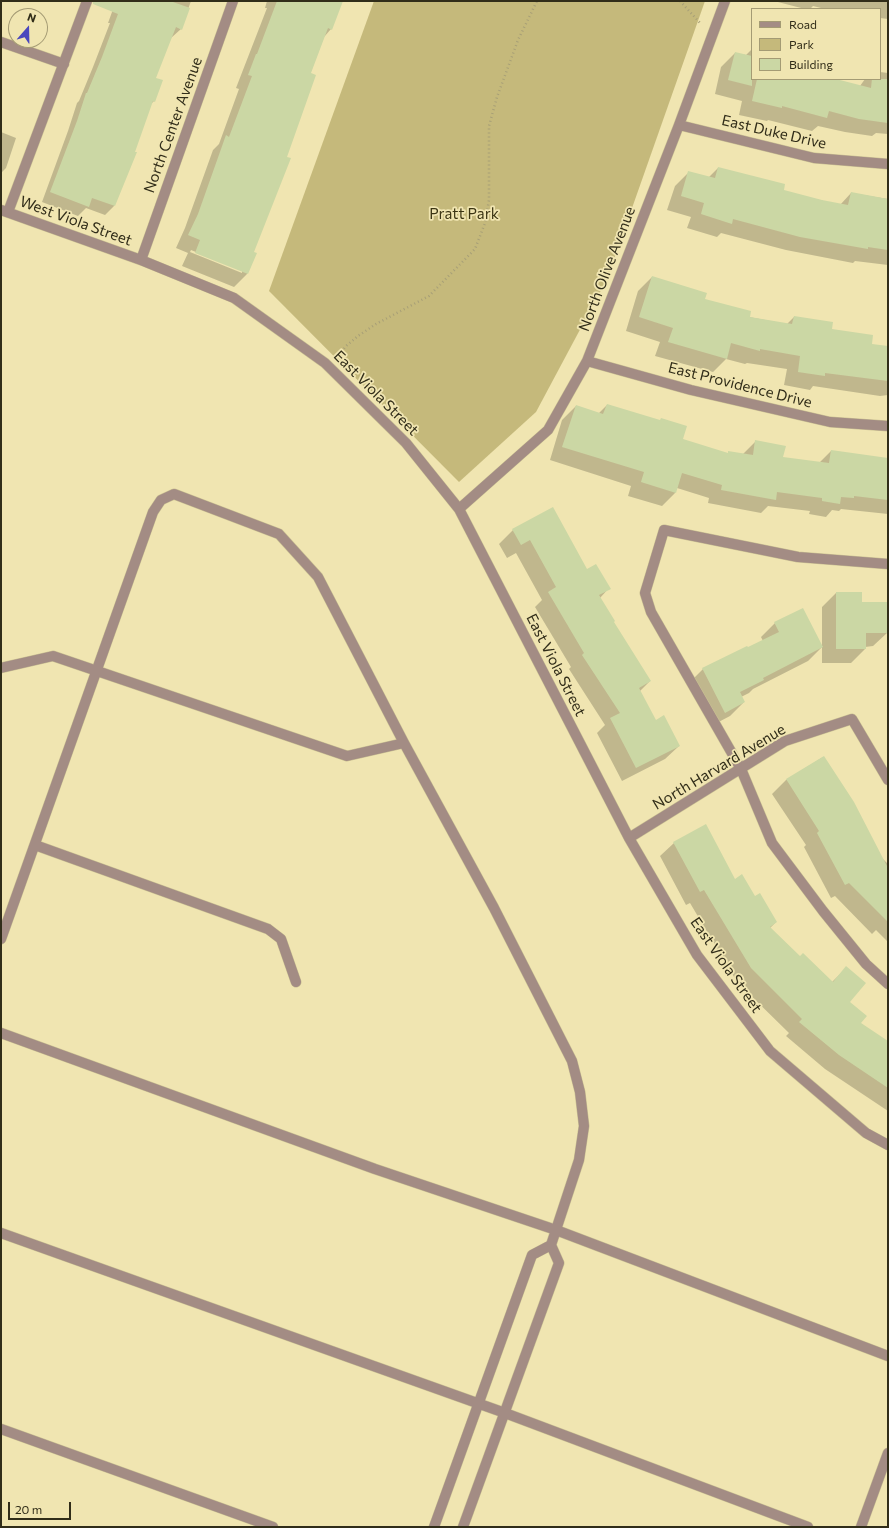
<!DOCTYPE html>
<html>
<head>
<meta charset="utf-8">
<style>
	body { margin:0 }
	#map { position:relative; width:889px; height:1528px; overflow:hidden; background:#f0e5b1; font-family:Commissioner,sans-serif }
	canvas { display:block }
	.frame { position:absolute; inset:0; border:2px solid #312d19; pointer-events:none }
	.legend { position:absolute; left:751px; top:8px; width:130px; height:72px; box-sizing:border-box; background:#f0e5b1; border:1px solid #a49b74; margin:0; padding:5px 7px; list-style:none; font-size:12px; color:#312d19 }
	.legend li { display:flex; align-items:center; gap:8px; height:20px }
	.legend b { width:20px; border:1px solid #a49b74 }
	.north { position:absolute; left:8px; top:8px; width:40px; height:40px; box-sizing:border-box; background:#f0e5b1; border:1px solid #a49b74; border-radius:50%; rotate:20deg; font-size:11px; font-weight:700; line-height:16px; text-align:center; color:#312d19 }
	.north::after { content:''; display:block; margin:auto; width:14px; height:18px; background:#4a47bd; clip-path:polygon(50% 0,100% 100%,50% 72%,0 100%) }
	.scale { position:absolute; left:8px; top:1502px; width:63px; height:18px; box-sizing:border-box; border:2px solid #312d19; border-top:0; padding-left:5px; font-size:12px; line-height:14px; white-space:nowrap; color:#312d19; -webkit-text-stroke:3px #f0e5b1; paint-order:stroke }
</style>
</head>
<body>
<div id="map">
<canvas width="889" height="1528"></canvas>
<div class="frame"></div>
<ul class="legend">
<li><b style="height:5px;background:#a38c84"></b>Road</li>
<li><b style="height:11px;background:#c5b97b"></b>Park</li>
<li><b style="height:11px;background:#cbd7a4"></b>Building</li>
</ul>
<div class="north">N</div>
<div class="scale">20 m</div>
</div>
<script>
const c = document.querySelector('canvas').getContext('2d');
c.lineJoin = 'round';
function paint(path, color) { c.fillStyle = color; c.fill(path, 'evenodd'); }
function stroke(path, color, width, dash) { c.strokeStyle = color; c.lineWidth = width; c.lineCap = dash ? 'butt' : 'round'; c.setLineDash(dash || []); c.stroke(path); }
function drawText(font, color, halo, rows, align = 'center') {
  c.font = font + ' Commissioner,sans-serif'; c.lineWidth = 3.5; c.setLineDash([]); c.textBaseline = 'middle'; c.strokeStyle = halo; c.fillStyle = color; for (const [text, x, y, turn = 0] of rows) {
    c.save(); c.translate(x, y); c.rotate((+turn || 0) * Math.PI / 180); c.textAlign = isNaN(turn) ? turn : align; if (halo) c.strokeText(text, 0, 0); c.fillText(text, 0, 0); c.restore();
  }
}
paint(new Path2D(`
	M374,1h331l-98,278 -71,133 -77,70 -190,-191z`), '#c5b97b');
paint(new Path2D(`
	M116,1h75l-10,28 -10,9 -16,40 -1,23 -4,4 -16,47 1,1 -21,53 -9,9 -19,-7 -8,8 -36,-14 26,-71 9,-28 2,-2 14,-34 17,-44h-2z
	M267,1h75l-11,28 -7,8 -14,37 -57,178 -6,22 -13,13 -52,-21 6,-13 -12,-5 9,-20 28,-78 6,-6 20,-55 -3,-1 31,-80h-2zM191,250l51,21v2l-52,-21z
	M774,1h114v18l-8,-1v-9h-55l-12,-3 -3,3h-5z
	M752,49v30h80l28,7 5,-7h15v-7l8,1v61l-12,-1 -4,3 -27,-4 -27,-6 -6,5 -44,-11 -1,1 -28,-6 3,-14 -27,-7 6,-27 14,-14 11,2z
	M1,132l15,6 -10,30 -5,5z
	M718,168l65,23 57,14 11,-12 37,6v66l-33,-4 -2,2 -67,-13 -65,-17 -4,4 -30,-9 4,-11 -24,-7 8,-24 14,-14 19,6z
	M652,277l51,23 46,17 38,7 7,-7 76,28 18,2v48l-8,1 -67,-10 -3,4 -26,-5 3,-16 -40,-6 -2,1 -19,-5 -13,13 -58,-16 5,-14 -34,-11 12,-40z
	M607,405l74,34 46,15 2,-2 14,2 13,-13 26,17 37,5 12,-12 57,8v55l-47,-5 -2,2 -7,-1 -6,7 -17,-3 1,-3 -42,-5 -7,7 -53,-10 1,-5 -32,-10 -2,5 -13,13 -34,-10 3,-10 -81,-26 12,-40 14,-14 22,8z
	M513,530l74,40 22,18 -9,10 13,24 37,59 -10,10 15,30 24,25 -14,13 -43,22 -25,-48 8,-8 -36,-56 2,-2 -36,-60 7,-7 -26,-47 -9,5 -8,-14z
	M836,593l51,40 -14,13 -8,1v2l-14,14h-29v-56z
	M775,623l47,24 -14,14 -55,28 -4,4 -8,4 3,5 -14,14 -19,10 -22,-43 14,-14 60,-28 -2,-4z
	M823,757l58,100 7,7v78l-12,-12 -4,4 -37,-38 -4,2 -27,-51 2,-2 -34,-51 14,-14z
	M674,843l60,37 21,17 21,25 -6,6 30,30 32,24 14,-14 3,34 11,21 28,19v69l-63,-42 -39,-33 3,-3 -52,-51 -47,-79 -4,2 -26,-49z`), '#0003');
paint(new Path2D(`
	M93,1h77l20,7 -8,22 -6,-3 -20,51 7,2 -8,22 -2,-1 -18,51h2l-22,54 -23,-8 -3,9 -39,-15 27,-71 9,-28h1l15,-36 16,-43 -25,-10z
	M277,1h66l-11,29 -4,-2 -17,45 5,2 -29,82 4,1 -37,94 3,1 -9,21 -53,-21 5,-13 -12,-5 10,-21 28,-79 3,2 23,-61 -4,-1 8,-21h1z
	M735,52l17,4v30l-24,-6z
	M757,79h79l35,9 1,-9h16v44l-29,-4 -30,-8 -2,7 -45,-12v2l-30,-7z
	M718,167l67,17 -1,6 38,10 26,5 3,-13 37,7v51l-20,-3v2l-68,-12 -67,-18 -1,5 -31,-10 3,-11 -23,-7 7,-25 27,7z
	M652,276l55,17 -2,6 46,12 -1,6 42,7 2,-8 39,6 -1,7 41,6 -1,9 16,2v35l-63,-8v3l-27,-4 2,-16 -40,-7v2l-29,-8 -4,16 -59,-17 5,-14 -34,-11z
	M607,404l53,16 1,-2 26,8 -4,13 45,14v-2l25,4 2,-15 31,6 -3,11 46,6 2,-13 57,8v42l-34,-4v2l-13,-1 -1,7 -18,-3v-3l-45,-6 -1,8 -55,-10 1,-5 -40,-12 -6,20 -35,-11 3,-10 -82,-25 14,-42 27,9z
	M553,507l34,62 9,-5 15,25 -12,6 16,26 -1,1 37,59 -12,7 17,32 8,-5 16,31 -44,22 -26,-50 10,-5 -38,-58 2,-2 -36,-61 8,-5 -26,-47 -9,5 -9,-16z
	M836,592h26v10h26v31h-22v16h-30z
	M803,608l20,39 -60,31 1,2 -24,12 5,10 -20,11 -23,-45 45,-22 1,1 31,-15 -5,-10z
	M824,756l30,46 34,66v54l-39,-39 -4,2 -28,-52 2,-2 -33,-52z
	M706,824l29,55 7,-5 13,22 5,-3 17,29 -7,5 30,29 3,-3 30,29 13,-16 20,17 -16,19 17,14 -6,7 27,18v47l-49,-33 -40,-33 3,-3 -51,-51 -47,-78 -4,2 -27,-50z`), '#cbd7a4');
const minor = new Path2D(`
	M1,42l63,22
	M679,125l135,33 74,6
	M1,210l140,50 93,38 91,65 81,80 53,66 170,329 68,117 73,96 96,82 22,12
	M8,212l79,-211
	M141,260l92,-259
	M587,361l104,29 139,32 58,4
	M459,509l89,-79 39,-69 92,-236 46,-124
	M888,564l-90,-7 -134,-27 -19,63 6,19 90,157 31,74 51,68 43,53 22,20
	M1,668l52,-12 294,100 57,-13
	M629,838l156,-97 67,-22 36,61
	M35,845l233,84 13,10 15,43
	M1,939l152,-427 8,-12 13,-6 105,40 39,43 86,166 90,165 78,153 8,31 4,34 -5,34 -28,85 -19,10 -98,272
	M1,1033l374,136 181,61 332,126
	M1,1233l504,180 303,114
	M1,1429l272,98
	M463,1527l96,-264 -8,-18
	M861,1527l27,-74`);
stroke(minor, '#cac093', 11);
stroke(new Path2D(`
	M680,1l21,23
	M339,355l7,-9 12,-10 18,-12 53,-28 46,-47 10,-26 4,-23v-74l8,-29 21,-57 19,-39`), '#a79f77', 2.5, [1, 3]);
stroke(minor, '#a38c84', 10);
drawText('15px', '#312d19', '#f0e5b1', [
	["North Center Avenue",173,125,-70],
	["East Duke Drive",774,132,13],
	["West Viola Street",76,221,20],
	["North Olive Avenue",607,269,-69],
	["East Providence Drive",740,385,14],
	["East Viola Street",376,393,45],
	["East Viola Street",556,665,63],
	["North Harvard Avenue",719,767,-31],
	["East Viola Street",726,965,55]
]);
drawText('15px', '#3b3513', '#f0e5b1', [
	["Pratt Park",464,214]
]);
</script>
</body>
</html>
